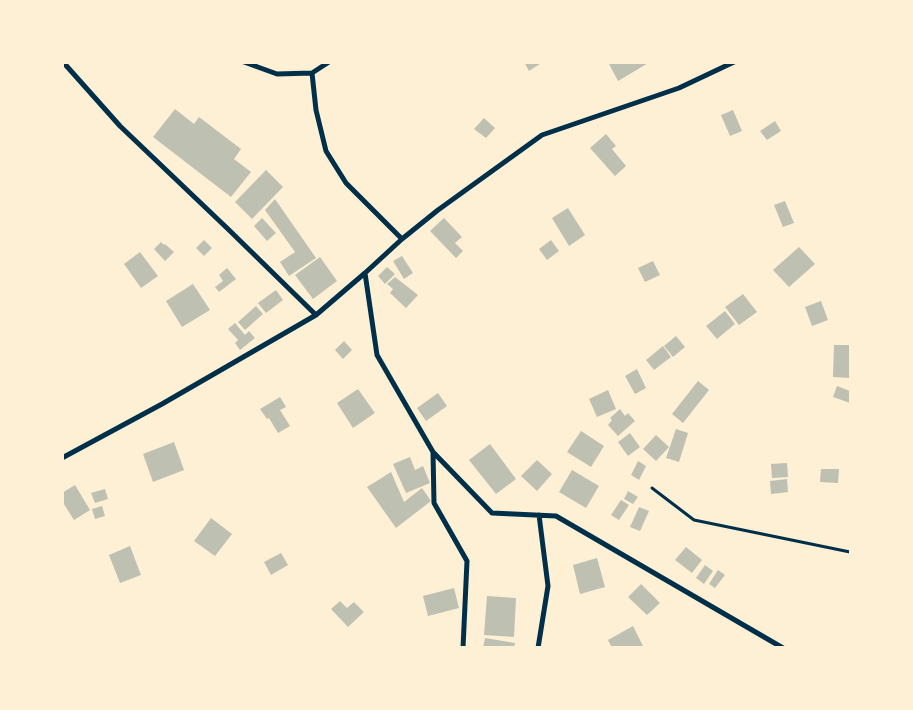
<!DOCTYPE html>
<html>
<head>
<meta charset="utf-8">
<style>
	body { margin:0 }
	#map { position:relative; width:913px; height:710px; overflow:hidden; background:#fdf0d5; font-family:"PT Sans Narrow",sans-serif }
	canvas { display:block }
	.frame { position:absolute; inset:0; border:64px solid #fdf0d5; pointer-events:none }
</style>
</head>
<body>
<div id="map">
<canvas width="913" height="710"></canvas>
<div class="frame"></div>
</div>
<script>
const c = document.querySelector('canvas').getContext('2d');
c.lineJoin = 'round';
function paint(path, color) { c.fillStyle = color; c.fill(path, 'evenodd'); }
function stroke(path, color, width, dash) { c.strokeStyle = color; c.lineWidth = width; c.lineCap = dash ? 'butt' : 'round'; c.setLineDash(dash || []); c.stroke(path); }
paint(new Path2D(`
	M524,62h19l-14,9z
	M608,62h42l-32,19z
	M175,109l19,15 5,-7 42,32 -7,10 17,13 -20,25 -78,-60z
	M733,110l9,21 -12,5 -9,-21z
	M484,118l11,10 -9,10 -12,-9z
	M775,121l6,10 -14,9 -7,-9z
	M606,134l10,12 -4,3 14,17 -11,10 -25,-28z
	M266,170l17,17 -31,32 -17,-17z
	M275,199l41,59 -27,18 -9,-14 15,-10 -30,-42z
	M785,201l9,22 -11,4 -9,-22z
	M568,208l17,27 -16,11 -17,-28z
	M262,218l14,15 -9,8 -13,-15z
	M444,218l18,19 -7,6 8,8 -7,7 -26,-27z
	M204,240l8,8 -8,8 -8,-8z
	M551,240l8,11 -12,9 -8,-11z
	M161,242l3,3 1,-1 9,8 -9,9 -11,-12z
	M799,247l16,17 -26,23 -16,-17z
	M140,252l18,24 -17,12 -17,-24z
	M402,256l11,17 -9,6 -11,-18z
	M320,257l17,24 -24,18 -18,-24z
	M653,261l7,14 -15,7 -7,-14z
	M387,267l8,7 -10,10 -7,-8z
	M227,268l9,11 -17,13 -4,-5 8,-6 -4,-6z
	M395,277l23,18 -12,13 -16,-15 3,-4 -6,-5z
	M193,284l17,26 -28,17 -16,-26z
	M276,290l7,10 -17,13 -8,-10z
	M743,294l14,18 -18,13 -14,-18z
	M821,301l7,19 -16,6 -7,-19z
	M256,306l7,8 -18,16 -7,-8z
	M725,311l10,13 -18,15 -11,-13z
	M235,323l10,12 4,-4 6,7 -15,12 -5,-7 3,-3 -10,-11z
	M676,336l9,11 -12,10 -9,-11z
	M344,341l8,9 -9,9 -8,-9z
	M834,345h16v33l-17,-1z
	M663,346l8,11 -17,13 -8,-10z
	M637,369l9,19 -11,6 -10,-18z
	M698,381l11,9 -26,33 -11,-9z
	M837,386l13,5v12l-17,-6z
	M358,389l17,24 -22,15 -16,-25z
	M608,390l8,19 -19,8 -8,-18z
	M438,393l9,13 -21,15 -9,-13z
	M280,397l6,10 -6,3 10,16 -12,7 -9,-15 -2,1 -7,-10z
	M620,409l5,7 3,-3 7,8 -17,15 -10,-11 4,-5 -2,-2z
	M676,429l12,4 -9,29 -13,-4z
	M581,431l23,15 -13,21 -24,-15z
	M630,433l10,14 -12,9 -10,-14z
	M656,435l13,12 -13,14 -13,-12z
	M174,442l10,28 -31,12 -10,-28z
	M490,444l26,35 -20,15 -27,-34z
	M410,457l5,13 8,-4 7,17 -24,10 -13,-29z
	M537,460l15,14 -15,17 -16,-15z
	M638,461l8,5 -7,14 -8,-5z
	M787,463l1,14 -16,1 -1,-14z
	M821,469h18l-1,14 -18,-1z
	M572,470l27,16 -13,22 -27,-16z
	M391,472l13,30 18,-14 9,13 -35,27 -29,-41z
	M787,479l1,13 -17,2 -1,-13z
	M75,485l15,25 -16,10 -12,-19v-8z
	M105,489l3,10 -13,4 -4,-10z
	M628,491l10,6 -5,7 -9,-5z
	M621,500l8,5 -10,15 -8,-5z
	M102,506l3,10 -10,3 -3,-10z
	M639,507l10,4 -9,20 -10,-4z
	M211,518l21,16 -17,22 -21,-15z
	M130,546l11,29 -21,8 -11,-28z
	M686,547l16,13 -10,13 -17,-13z
	M281,553l7,12 -17,10 -7,-13z
	M597,558l8,29 -25,7 -7,-29z
	M705,565l8,6 -9,13 -8,-6z
	M718,570l7,5 -10,13 -6,-4z
	M641,584l19,19 -13,12 -19,-18z
	M454,588l5,20 -31,8 -5,-20z
	M487,596l29,2 -2,39 -30,-2z
	M340,601l7,7 7,-6 10,10 -16,15 -17,-18z
	M633,626l11,22h-32l-4,-8z
	M485,638l30,5 -1,5h-31z`), '#bec0b2');
stroke(new Path2D(`
	M652,488l42,32 156,32`), '#003049', 3);
stroke(new Path2D(`
	M63,62l57,64 109,104 87,85
	M244,62l33,12 35,-1 17,-11
	M312,73l4,37 10,41 20,32 56,56
	M433,452l59,61 64,3 227,132
	M62,458l100,-54 154,-89 49,-42
	M463,648l4,-87 -33,-58 -1,-51 -56,-97 -12,-82 37,-34 36,-29 104,-75 137,-47 55,-26
	M538,648l10,-62 -9,-71`), '#003049', 5);
</script>
</body>
</html>
